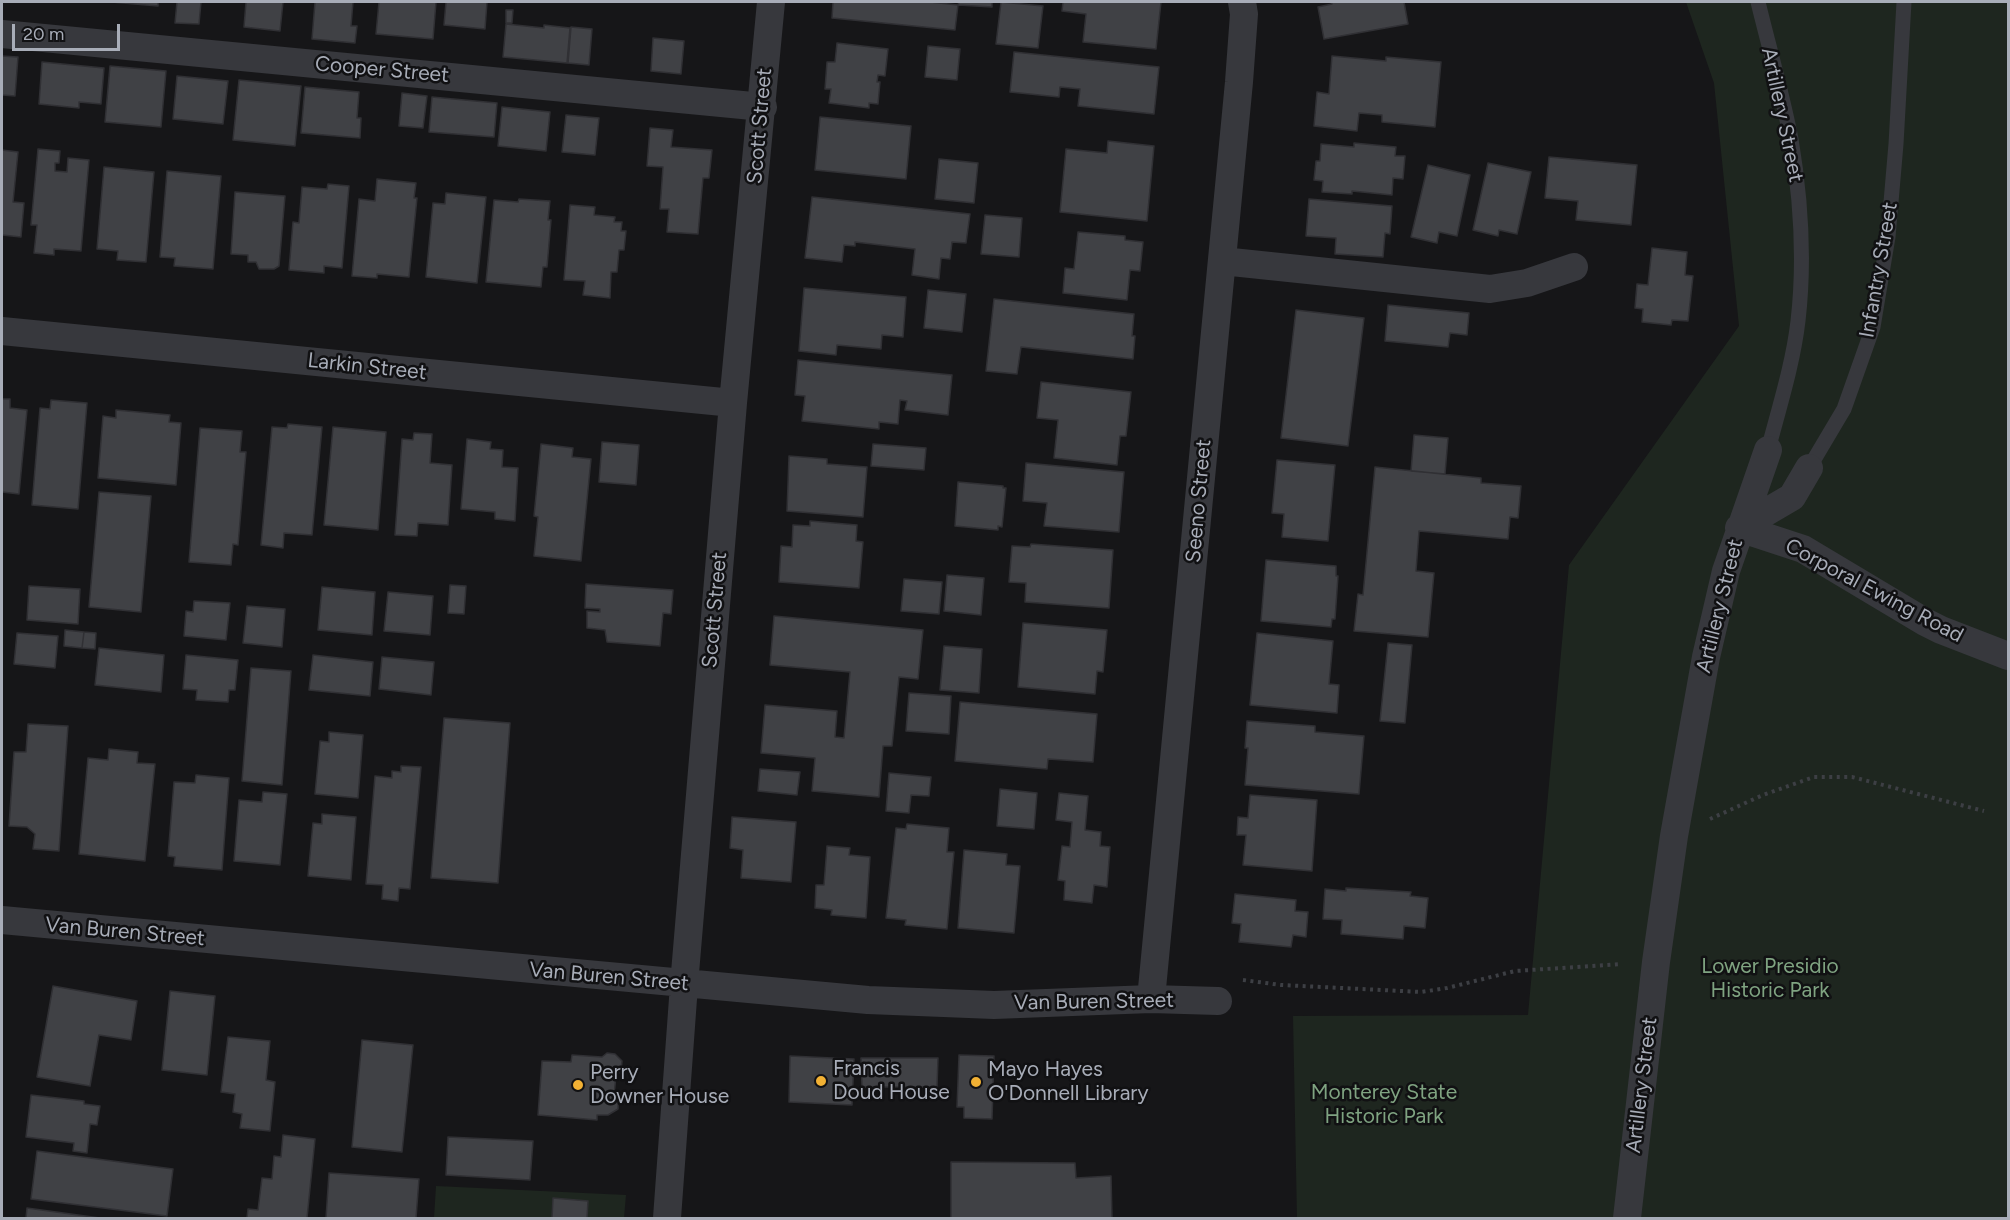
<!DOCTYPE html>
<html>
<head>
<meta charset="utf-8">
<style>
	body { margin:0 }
	#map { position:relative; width:2010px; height:1220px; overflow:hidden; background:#161618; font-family:Figtree,sans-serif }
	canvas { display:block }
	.frame { position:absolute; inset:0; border:3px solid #a8adb8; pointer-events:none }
	.scale { position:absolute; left:12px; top:24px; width:108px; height:27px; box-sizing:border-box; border:3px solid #a8adb8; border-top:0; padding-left:8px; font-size:18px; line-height:21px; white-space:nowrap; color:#a8adb8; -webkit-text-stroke:4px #111113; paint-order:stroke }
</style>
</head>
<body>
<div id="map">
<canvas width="2010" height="1220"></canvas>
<div class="frame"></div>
<div class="scale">20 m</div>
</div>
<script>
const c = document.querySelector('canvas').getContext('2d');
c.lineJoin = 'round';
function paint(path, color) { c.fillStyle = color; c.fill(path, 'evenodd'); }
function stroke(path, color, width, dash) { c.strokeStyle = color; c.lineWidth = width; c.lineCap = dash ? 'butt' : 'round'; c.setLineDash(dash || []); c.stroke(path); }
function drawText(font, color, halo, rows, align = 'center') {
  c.font = font + ' Figtree,sans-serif'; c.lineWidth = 5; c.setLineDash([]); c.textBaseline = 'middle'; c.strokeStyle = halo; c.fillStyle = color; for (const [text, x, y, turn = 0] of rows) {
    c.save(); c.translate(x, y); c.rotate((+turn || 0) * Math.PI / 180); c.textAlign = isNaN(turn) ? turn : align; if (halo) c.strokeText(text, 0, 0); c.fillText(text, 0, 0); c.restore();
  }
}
paint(new Path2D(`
	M1686,2h322v1216h-711l-4,-202 235,-1 41,-450 170,-239 -25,-243z
	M436,1186l190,9 -2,23h-190z`), '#1e261f');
const building = new Path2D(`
	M111,2h47v4z
	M177,2h24l-2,22 -24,-1z
	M246,2h37l-3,29 -36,-4z
	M315,2h38l-2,24h6l-2,17 -43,-4z
	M379,2h57l-3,37 -57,-5z
	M446,2h41l-2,27 -41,-4z
	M833,2h97l28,3 -3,25 -123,-12z
	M959,2h33v5l-34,-2z
	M1001,2l42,4 -5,42 -42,-4z
	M1063,2h98l-5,47 -73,-7 3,-28 -24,-3z
	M1331,2h73l4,22 -84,15 -6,-32 14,-3z
	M506,10h7l-1,13h-6z
	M506,24l38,4v-3l26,3 -3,35 -64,-6z
	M571,27l21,2 -3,36 -21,-2z
	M653,38l31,3 -3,33 -30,-3z
	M837,43l51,6 -3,27 -7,-1 -1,7h3l-2,22 -9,-1v5l-40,-5 2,-14h-6l2,-27h8z
	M928,46l32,3 -3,31 -32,-3z
	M1014,52l145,15 -5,47 -76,-8 2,-17 -20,-2 -1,10 -49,-5z
	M2,56l16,1 -3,39 -13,-1z
	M1332,56l54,5v-4l55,5 -6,65 -53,-5v-7l-23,-2 -2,18 -43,-5 3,-34 12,2z
	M42,62l62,6 -3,36 -22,-2v6l-40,-4z
	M110,66l56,5 -5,56 -56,-5z
	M177,76l51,5 -5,43 -50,-5z
	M239,80l62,6 -6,60 -62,-6z
	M305,87l54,5 -2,26h4l-1,20 -59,-5z
	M402,93l25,3 -4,32 -24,-2z
	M432,97l65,6 -3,34 -65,-5z
	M502,107l48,5 -4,39 -48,-5z
	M566,115l33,3 -4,37 -33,-3z
	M820,117l91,9 -5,53 -91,-9z
	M650,128l23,2 -2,17 41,3 -3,28h-6l-5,56 -31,-2 2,-23h-9l3,-42 -16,-1z
	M1108,141l46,5 -7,75 -87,-9 6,-63 41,4z
	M1354,143l42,4 -1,9h10l-2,23 -10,-1 -1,17 -40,-4v3l-30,-2 1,-11 -9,-1 2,-19h4l1,-17 33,3z
	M38,149l22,2 -1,12h-4v8l12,1 1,-14 21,2 -8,91 -27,-2v6l-20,-2 3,-28h-6z
	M2,150l16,2 -5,50 11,1 -3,34 -19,-2z
	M1549,157l88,8 -6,60 -55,-5 2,-19 -33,-3z
	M939,159l39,4 -4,40 -39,-4z
	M1488,163l43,9 -14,62 -18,-4 -1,6 -25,-6z
	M1428,165l42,10 -13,61 -18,-4 -2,11 -26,-6z
	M104,167l50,5 -8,90 -29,-2 1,-9 -21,-2z
	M167,171l54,5 -8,93 -39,-3 1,-8 -15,-1z
	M377,179l39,4 -2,15h3l-8,79 -32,-3v4l-25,-2 7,-77 16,2z
	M328,184l21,2 -7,82 -18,-2v7l-35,-3 4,-48 6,1 3,-36 25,2z
	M235,192l50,4 -6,70 -5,3h-15l-3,-7h-8v-7l-17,-1z
	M446,193l40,4 -9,86 -51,-6 7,-74 12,1z
	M812,197l158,17 -4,29 -14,-1 -2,17 -9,-1 -2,21 -27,-4 3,-26 -60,-7v4l-11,-1 -2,17 -37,-4z
	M519,199l31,2 -2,19h3l-4,47h-4l-2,20 -55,-5 8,-82 24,2z
	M1309,199l83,7 -2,28 -5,-1 -2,24 -48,-3 1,-16 -30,-2z
	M570,205l25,2 -1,8 21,2 -1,5h8l-1,9h5l-2,19h-5l-2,22h-6l-1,26 -27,-3 2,-14 -21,-1z
	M985,215l37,3 -3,39 -38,-3z
	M1078,232l47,4v4l18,2 -3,29 -10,-1 -3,30 -64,-7 2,-25 9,1z
	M1652,248l35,4 -2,23 8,1 -5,45 -16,-1 -1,5 -29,-3 1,-13 -8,-1 2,-24 11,1z
	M804,288l102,9 -3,40 -21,-2 -1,14 -44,-4 -1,10 -37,-4z
	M928,290l38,4 -4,38 -38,-4z
	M994,299l140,15 -2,22h3l-2,23 -112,-12 -4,27 -31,-3z
	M1388,305l81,8 -2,22 -17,-2 -2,14 -63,-6z
	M1296,310l68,8 -16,128 -67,-8z
	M798,360l154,15 -4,40 -43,-5 2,-9 -7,-1 -2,24 -19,-2v7l-77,-8 3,-25 -10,-1z
	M1041,382l90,10 -5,44h-6l-3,29 -63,-7 4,-38 -21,-2z
	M2,399h8v9l17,2 -8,84 -17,-2z
	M51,400l36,3 -9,106 -46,-4 8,-97 10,1z
	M116,410l54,5 -1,7 12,1 -5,62 -78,-7 5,-62 13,2z
	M288,424l34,3 -10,108 -28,-2 -1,15 -22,-3 11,-118 15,1z
	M333,427l53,5 -8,98 -54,-5z
	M200,428l42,3 -2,21h6l-8,93 -5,-1 -2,21 -42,-3z
	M414,433l18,1 -2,29 22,2 -4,60 -30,-2 -1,13 -22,-1 7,-96 11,1z
	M1414,435l34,3 -3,36 -34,-3z
	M467,439l24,3 -1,7 13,1 -1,17 16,1 -3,53 -20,-2v-7l-34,-3z
	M602,442l37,3 -3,40 -37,-3z
	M541,444l32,4 -1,9 19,2 -10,102 -47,-5 4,-39 -4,-1z
	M873,444l53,4 -2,22 -53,-4z
	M789,456l38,3v5l40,3 -4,50 -76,-6z
	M1277,460l58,5 -7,76 -46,-4 2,-23 -12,-1z
	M1026,463l98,9 -5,60 -75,-6 3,-23 -24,-2z
	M1375,467l106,11v5l40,3 -3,32 -8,-1 -2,22 -89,-8 -3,40 18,2 -6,64 -74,-6 4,-37 5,1z
	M958,482l45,4v2h3l-4,39 -4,-1v4l-43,-4z
	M99,492l52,4 -10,116 -52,-5z
	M810,521l47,4 -1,16 7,1 -4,46 -80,-6 2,-36 11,1 1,-22 17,1z
	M1031,544l82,6 -4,58 -84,-6 1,-19 -17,-1 3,-36 18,1z
	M1266,560l70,6v10h2l-3,43h-3l-1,8 -70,-6z
	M947,575l37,3 -3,37 -37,-4z
	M904,579l38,3 -3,32 -38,-3z
	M586,584l87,6 -2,24 -8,-1 -3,33 -53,-4 -2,-12 -18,-2v-17l13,1v-3l-15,-1z
	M450,585l16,1 -2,28 -16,-1z
	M29,586l51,3 -2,35 -51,-4z
	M322,587l53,5 -3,43 -54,-5z
	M388,592l45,4 -3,39 -46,-4z
	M194,601l36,2 -4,37 -42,-4 2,-25 7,1z
	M247,606l38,3 -3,38 -39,-4z
	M774,616l149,14 -5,49 -19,-2 -7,69h-9l-4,51 -67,-6 3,-33 -54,-5 4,-48 72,6 -2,26 9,1 6,-66 -80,-7z
	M1023,623l84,7 -4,42 -6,-1 -2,23 -77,-7z
	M65,630l19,2 -2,16 -18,-2z
	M84,632l12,1 -1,16 -13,-1z
	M17,633l41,3 -3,32 -41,-4z
	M1257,633l76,8 -4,43 10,1 -2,28 -87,-8z
	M1388,643l24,2 -7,78 -25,-2z
	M944,646l38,3 -3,44 -39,-3z
	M99,648l65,7 -3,37 -66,-7z
	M186,655l52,5 -3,30h-6l-1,12 -32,-2 1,-10 -14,-1z
	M313,655l60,7 -3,34 -61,-6z
	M382,657l52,5 -3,33 -52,-6z
	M251,668l40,3 -9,114 -40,-4z
	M909,693l42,3 -2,38 -43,-3z
	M960,702l137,12 -4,48 -45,-3 -1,10 -92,-8z
	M444,718l66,5 -12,160 -67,-5z
	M1247,721l68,5v6l49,4 -5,58 -114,-9 3,-37h-3z
	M28,724l40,2 -9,125 -26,-2 2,-15 -8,-7 -18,-1 5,-74h12z
	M329,732l34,3 -5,63 -43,-4 5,-53 9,1z
	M109,749l29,3 -1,11 18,1 -10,97 -66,-7 9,-96 20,2z
	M401,766l20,1 -11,122 -11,-1 -1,13 -16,-2 1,-14 -17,-1 9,-108 17,2v-7l9,1z
	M760,769l40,3 -3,23 -39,-4z
	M889,773l42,4 -2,19 -18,-1 -2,18 -23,-2z
	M196,775l33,3 -7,92 -48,-4 1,-9 -7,-1 6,-74 21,1z
	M1000,789l37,4 -3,36 -37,-3z
	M263,792l24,2 -7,71 -46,-4 5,-61 23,2z
	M1059,793l29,3 -3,34 16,2 -1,14 10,1 -3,40 -13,-2 -2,18 -28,-3 1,-19 -7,-1 4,-34 8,1 2,-25 -16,-2z
	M1250,795l67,5 -5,71 -69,-6 3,-30h-9l1,-18 10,1z
	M322,814l34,3 -5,63 -43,-4 5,-53 9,1z
	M732,817l64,5 -5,60 -50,-4 2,-28 -13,-2z
	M907,824l42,4 -2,24h7l-7,77 -42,-4 1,-5 -20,-2 10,-90 10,1z
	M827,846l23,2 -1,7 21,2 -4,61 -35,-3 1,-5 -17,-2 1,-23h8z
	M964,850l43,4 -1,11 14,1 -6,67 -56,-5z
	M1346,888l65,4 -1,4 18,2 -3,30 -21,-2 -1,13 -62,-5 1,-14 -19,-1 2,-30 21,2z
	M1235,894l61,6 -1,11 13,1 -2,25 -13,-2 -2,12 -52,-5 2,-18 -9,-1z
	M53,986l84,15 -6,39 -32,-5 -9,51 -53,-9z
	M170,991l45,5 -8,79 -45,-5z
	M228,1037l42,4 -4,39 9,2 -5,49 -30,-3 2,-14 -9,-2 2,-18 -14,-2z
	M362,1040l51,5 -11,107 -50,-5z
	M607,1053l8,1 7,7 -1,10 -5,5 -2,19 4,4v10l-10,6h-11v5l-59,-5 4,-54 29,1 1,-7 30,2z
	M959,1055l35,1 -2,63 -28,-1v-11h-7z
	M790,1056l64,3 -2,46 -63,-3z
	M861,1058h77l-1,29h-75z
	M31,1095l53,6v3l16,2 -3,19 -7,-1 -3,29 -14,-2 1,-8 -48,-6z
	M283,1135l32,4 -8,79h-60l1,-9 10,1 4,-32 10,1 2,-23 7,1z
	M448,1137l85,4 -3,39 -84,-5z
	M37,1151l136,18 -6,47 -136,-17z
	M951,1162l124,1 1,15 35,-2 1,42h-161z
	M329,1173l90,6 -3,39h-90z
	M553,1198l35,3 -1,17h-35z
	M27,1208l73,10h-74z`);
paint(building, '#404145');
stroke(building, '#303034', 1.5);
stroke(new Path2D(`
	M1710,819l53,-24 51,-18h38l132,34
	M1243,980l38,5 140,7 26,-4 68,-17 107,-7`), '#3d3f44', 4, [3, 4.5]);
stroke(new Path2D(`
	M1758,2c11,45 24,91 33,137 10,60 14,121 7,182 -5,43 -19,87 -30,129
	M1809,468l35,-59 29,-82 15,-90 8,-93 8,-142`), '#37383d', 15);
stroke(new Path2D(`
	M2,34l761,73
	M1222,261l268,28 37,-6 47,-16
	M2,331l731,72
	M1739,528l64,21 122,73 16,8 67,26
	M1739,528l53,-31 17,-29
	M2,920l866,80 126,5 157,-6 67,2
	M1151,999l88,-917 5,-68 -2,-12
	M667,1218l17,-233 49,-582 38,-401
	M1627,1218l29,-256 18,-126 32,-179 20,-86 42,-121`), '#37383d', 28);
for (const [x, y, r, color] of [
	[821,1081,6,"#f2b134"],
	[976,1082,6,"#f2b134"],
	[578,1085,6,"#f2b134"]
]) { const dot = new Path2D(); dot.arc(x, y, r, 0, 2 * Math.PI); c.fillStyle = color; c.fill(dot); stroke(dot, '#111113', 2); }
drawText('21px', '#a8adb8', '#111113', [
	["Cooper Street",382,70,5],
	["Artillery Street",1782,115,78],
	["Scott Street",760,126,-85],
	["Infantry Street",1879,270,-80],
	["Larkin Street",367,367,6],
	["Seeno Street",1199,501,-85],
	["Corporal Ewing Road",1874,591,28],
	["Artillery Street",1720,606,-76],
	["Scott Street",715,610,-85],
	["Van Buren Street",125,932,5],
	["Van Buren Street",609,977,5],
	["Van Buren Street",1094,1002,-1],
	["Artillery Street",1642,1085,-83]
]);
drawText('21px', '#7fa381', '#111113', [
	["Lower Presidio",1770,967],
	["Historic Park",1770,991],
	["Monterey State",1384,1093],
	["Historic Park",1384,1117]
]);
drawText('21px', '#a8adb8', '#111113', [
	["Francis",833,1069],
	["Doud House",833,1093],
	["Mayo Hayes",988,1070],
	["O'Donnell Library",988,1094],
	["Perry",590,1073],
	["Downer House",590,1097]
], 'left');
</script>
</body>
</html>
